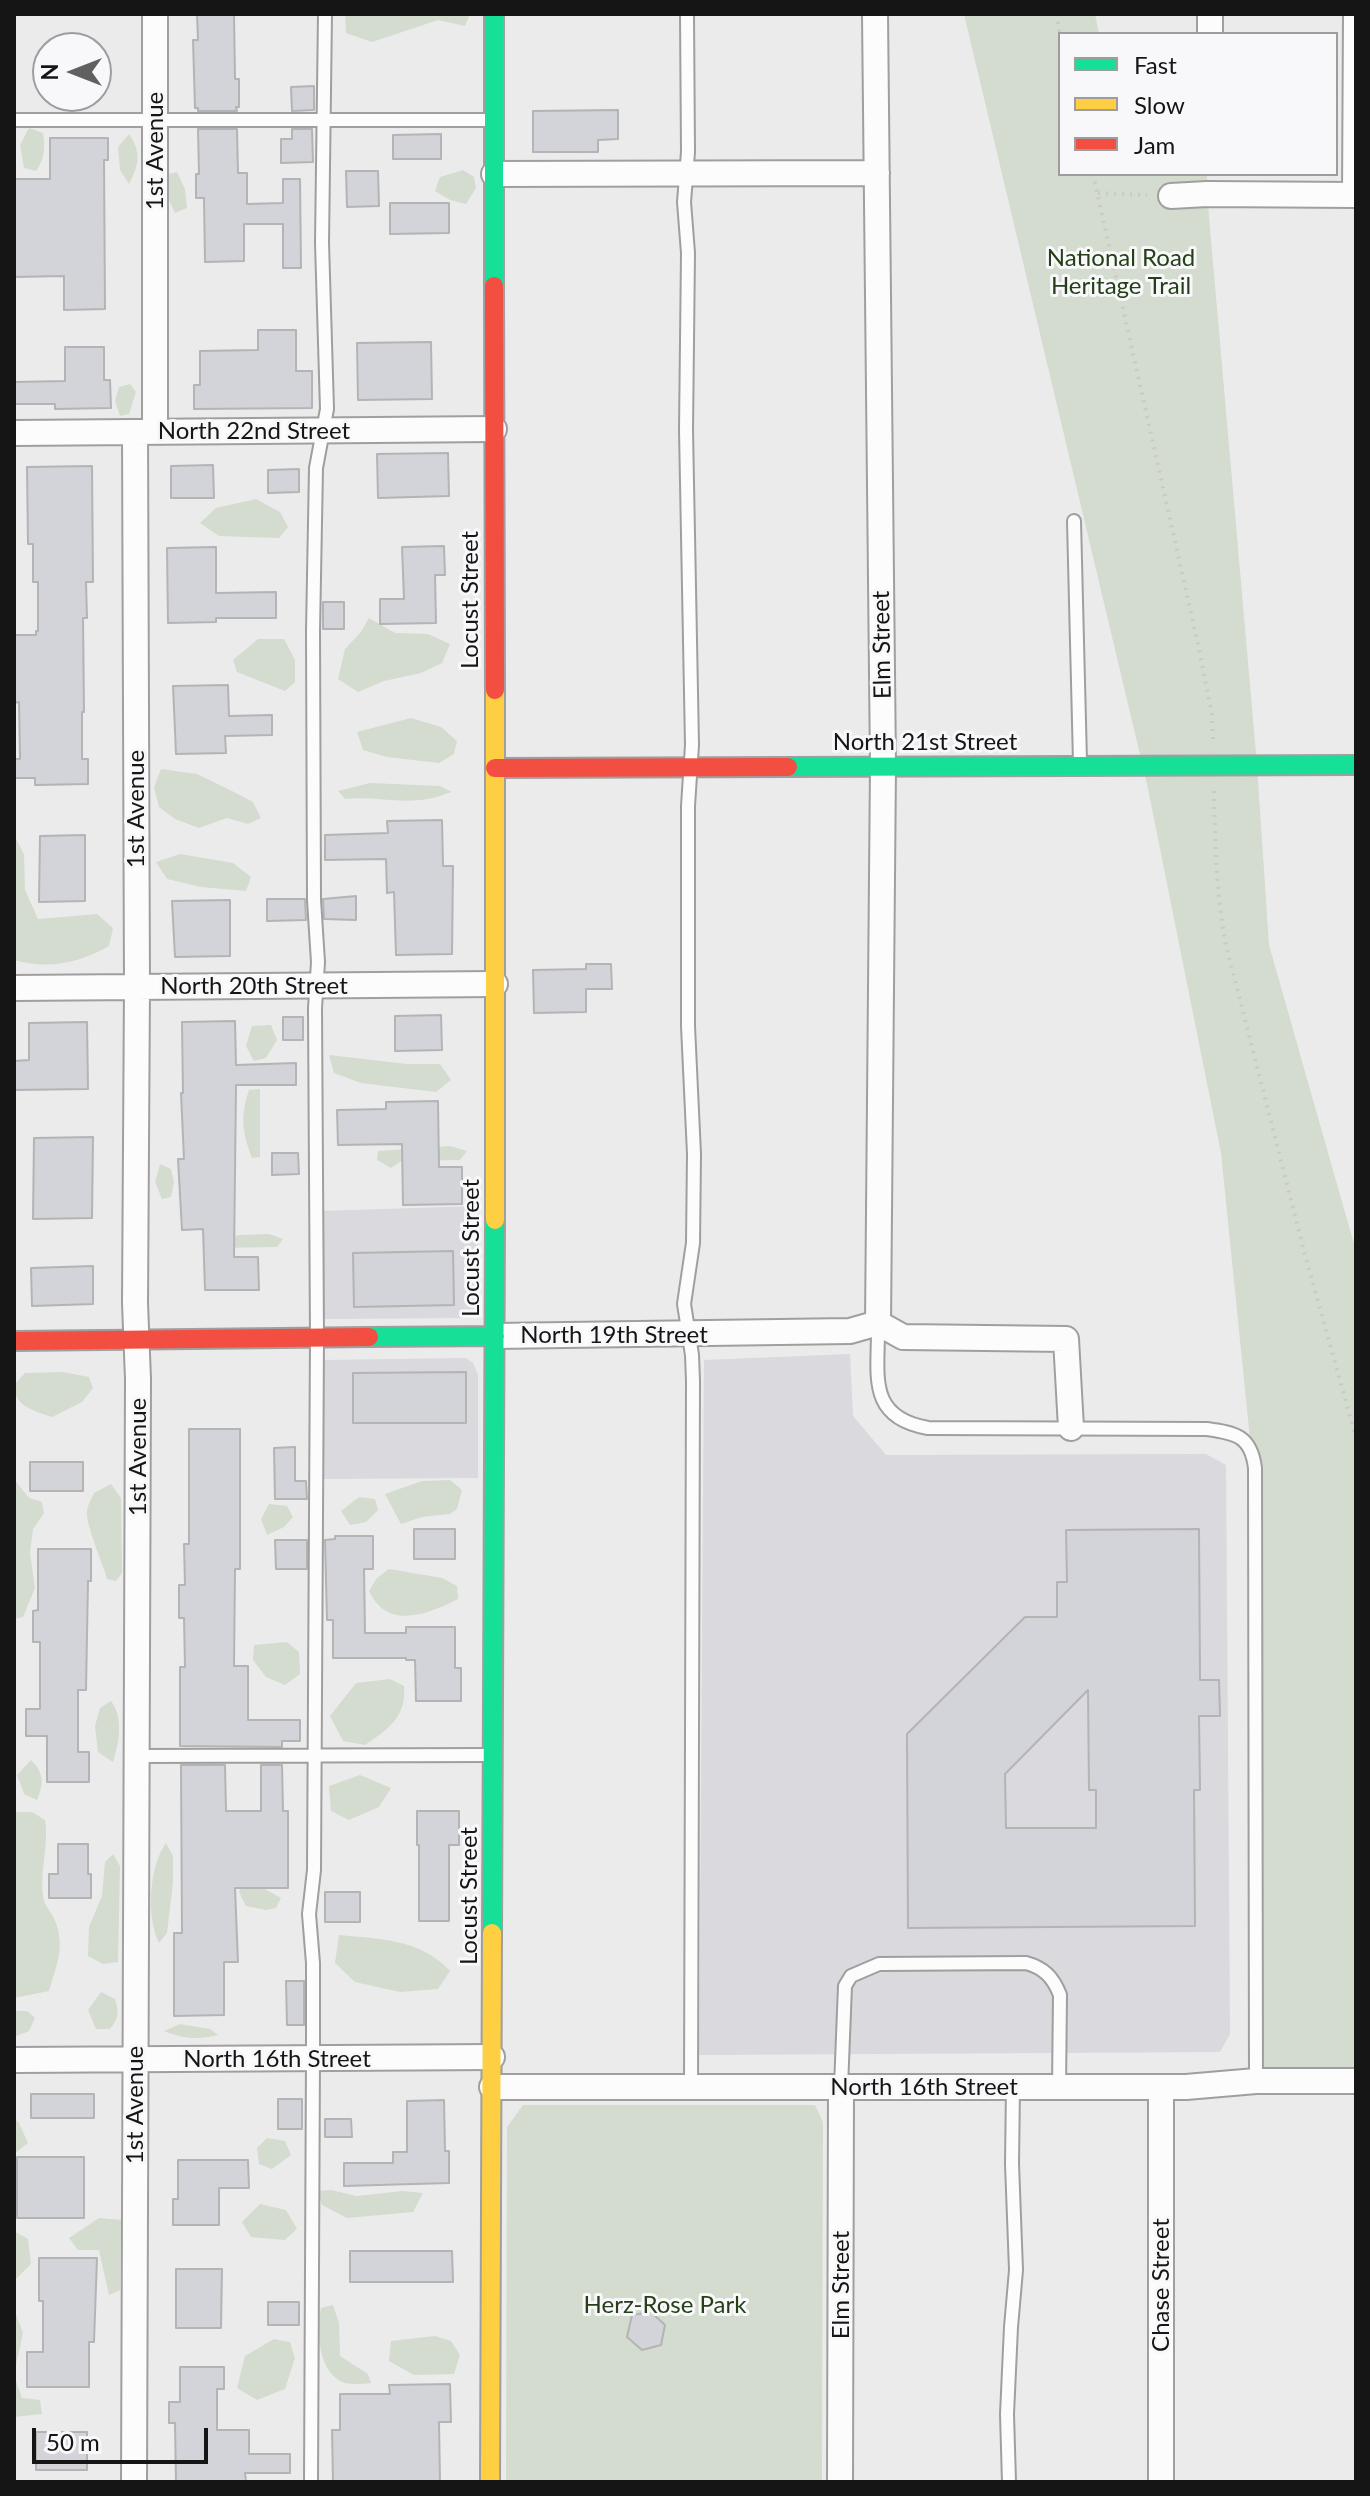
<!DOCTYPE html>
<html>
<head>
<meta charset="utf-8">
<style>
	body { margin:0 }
	#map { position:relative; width:1370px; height:2496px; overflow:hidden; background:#ebebec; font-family:Lato,sans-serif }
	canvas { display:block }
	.frame { position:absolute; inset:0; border:16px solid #151515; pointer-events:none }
	.legend { position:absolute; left:1058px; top:32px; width:280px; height:144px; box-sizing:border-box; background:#f8f8fa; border:2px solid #9d9d9e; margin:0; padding:10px 14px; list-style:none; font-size:24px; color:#151515 }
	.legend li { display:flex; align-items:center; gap:16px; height:40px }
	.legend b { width:40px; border:2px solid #9d9d9e }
	.north { position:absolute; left:32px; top:32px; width:80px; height:80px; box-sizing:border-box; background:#f8f8fa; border:2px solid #9d9d9e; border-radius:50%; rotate:270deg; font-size:22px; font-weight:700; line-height:32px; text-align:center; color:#151515 }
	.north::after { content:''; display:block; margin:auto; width:28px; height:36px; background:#606060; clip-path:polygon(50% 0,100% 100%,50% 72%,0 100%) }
	.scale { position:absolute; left:32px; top:2428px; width:176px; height:36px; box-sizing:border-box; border:4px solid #151515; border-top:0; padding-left:10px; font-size:24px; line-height:28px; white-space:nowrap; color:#151515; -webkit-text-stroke:6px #f8f8fa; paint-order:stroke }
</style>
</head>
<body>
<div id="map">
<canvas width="1370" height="2496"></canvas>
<div class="frame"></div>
<ul class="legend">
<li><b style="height:10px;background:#16e098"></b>Fast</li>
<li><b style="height:10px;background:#ffcf43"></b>Slow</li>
<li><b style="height:10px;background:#f24e42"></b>Jam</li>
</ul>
<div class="north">N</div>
<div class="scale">50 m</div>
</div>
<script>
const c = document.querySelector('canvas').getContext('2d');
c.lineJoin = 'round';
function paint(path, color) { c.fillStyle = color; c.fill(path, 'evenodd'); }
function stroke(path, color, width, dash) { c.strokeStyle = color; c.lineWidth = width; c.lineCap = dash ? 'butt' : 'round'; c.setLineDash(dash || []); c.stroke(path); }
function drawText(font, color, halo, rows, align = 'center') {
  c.font = font + ' Lato,sans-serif'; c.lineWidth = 6; c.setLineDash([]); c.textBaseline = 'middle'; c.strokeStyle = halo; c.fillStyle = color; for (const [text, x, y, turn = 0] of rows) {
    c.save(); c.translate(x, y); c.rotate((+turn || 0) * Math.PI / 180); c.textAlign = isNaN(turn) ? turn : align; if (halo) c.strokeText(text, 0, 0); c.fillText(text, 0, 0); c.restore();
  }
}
paint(new Path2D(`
	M479,1206v101l-8,11 -145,1 -3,-3 -3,-105z
	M850,1354l3,62 33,39 320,-1 20,11 4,569 -10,18 -521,3 5,-695z
	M466,1358l7,5 5,12v103l-157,1v-115l3,-4z`), '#d9d9de');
paint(new Path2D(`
	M345,14h125l-5,12 -27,-6 -66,22 -26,-9z
	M964,14h131l4,20h-39v140h147v20l50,571 12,180 87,306v830h-100l-1,-593 -34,-335 -74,-369z
	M29,128l14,5c2,16 2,25 -7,38l-12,-3 -4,-23z
	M129,134c13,19 10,31 0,50l-9,-14 -2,-23z
	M463,170l11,7 2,11 -10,16 -16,-4 -15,-9 5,-14z
	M177,172l8,17 2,19 -12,5 -6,-13v-26z
	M130,384l6,8 -7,22 -9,2 -5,-15 4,-14z
	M256,499l24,13 8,15 -9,11 -60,-2 -19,-13 16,-15z
	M369,618l26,15 33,1 22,10 -8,19 -21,10 -37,8 -26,11 -20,-13 7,-30 16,-17z
	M258,639h26l11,21v22l-10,9 -48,-19 -4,-12z
	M411,718l30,9 16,14 -3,13 -15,9 -52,-6 -24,-7 -6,-18z
	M161,769l36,5 33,16 23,12 8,16 -13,6 -21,-6 -28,10 -24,-9 -16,-12 -5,-20z
	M370,783l70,3 12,6c-8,2 -16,6 -24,7 -28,5 -56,-3 -83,0l-7,-8z
	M15,837l9,17 1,36 13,29 59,-5 16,14 -4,18c-30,17 -61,24 -95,14z
	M180,854l53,9 18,14 -5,14 -45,-4 -34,-8 -11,-17z
	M271,1025l6,15 -11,18 -12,3 -8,-15 6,-20z
	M329,1055l78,9h33l11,16 -15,12 -75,-9 -27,-10z
	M260,1089v68l-8,1c-10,-27 -12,-41 -3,-68z
	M450,1146l17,5 -7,9 -59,1 -10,7 -14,-8 1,-9z
	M160,1164l11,5 3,13 -3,15 -9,2 -7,-17z
	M269,1234l14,5 -6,8 -57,1 -2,-7 21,-6z
	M63,1372l26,5 4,11 -11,14 -30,15c-17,-6 -38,-10 -38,-32l11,-12z
	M14,1479l15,19 13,4 2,11 -11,16 -3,24 5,35 -12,29 -9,2z
	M450,1480l12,10 -5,19 -7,5 -28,3 -21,7 -16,-30 37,-13z
	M111,1484l10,14 1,75 -6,8 -9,-2c-4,-16 -22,-55 -20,-68 0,-5 5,-13 7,-18z
	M359,1497l16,2 3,11 -12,12 -16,3 -9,-14z
	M269,1504l18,2 6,11 -9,10 -17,8 -6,-16z
	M389,1569l53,9 15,8 1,13c-31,16 -71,31 -89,-8l8,-13z
	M287,1642l12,10 1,22 -15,11 -19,-8 -13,-17 1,-15z
	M390,1679l14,7c3,31 -16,43 -39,59l-22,-4 -13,-25 26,-33z
	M111,1701c13,17 8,42 2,61l-15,-10 -3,-26 5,-18z
	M31,1760c13,13 13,23 6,40l-13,-6 -7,-19z
	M360,1775l31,13 -12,19 -30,13 -18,-9 -2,-25z
	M14,1812h18l13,8c4,26 -5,48 -2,75 0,11 10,18 13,28 9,27 0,43 -7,68l-35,7z
	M166,1843l7,13v27l-6,50 -8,10c-13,-27 -10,-76 7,-100z
	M113,1854l7,12 -2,96 -15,2 -15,-8 1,-29 13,-31 3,-34z
	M245,1878l36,20 -5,10 -10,2 -20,-4 -7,-14z
	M339,1935c41,4 82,4 111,36l-12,18 -38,3 -45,-10 -20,-19z
	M101,1992l14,7c4,13 4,19 -5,30h-14l-8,-19z
	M14,2011h13l8,7 -6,13 -15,6z
	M180,2024l30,5 8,6c-20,5 -35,4 -54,-4z
	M523,2105h292l8,17 -1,360h-316l1,-355z
	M14,2118l5,5 9,20 -14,11z
	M267,2138l18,3 6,14 -19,14 -13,-5 -2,-16z
	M331,2190l26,6 46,-5 20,2 -10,19 -66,6 -25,-13 -4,-14z
	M260,2204l26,6 11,19 -12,11 -34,-3 -9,-15z
	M99,2218l22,2 -1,70 -11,5 -10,-45h-21l-9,-12z
	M14,2231l14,8 3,25 -17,17z
	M333,2305l6,18 1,33 28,18 3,9c-9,1 -19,2 -26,0 -28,-9 -28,-53 -24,-75z
	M14,2309l9,24 -9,41z
	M435,2336l16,5 9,14 -6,19 -40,1 -25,-14 2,-20z
	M274,2339l16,3 5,16 -10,31 -28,11 -20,-12 8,-32z
	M14,2375l8,23 18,2 2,14 -28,3z`), '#d3dccf');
const building = new Path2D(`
	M197,14h37l1,65h4v28h-3l1,4h-39v-3h-3l-2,-68h5z
	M314,86v24l-22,1 -1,-24z
	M618,110v29l-20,1v12h-65v-41z
	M198,129h39l1,44h9v31l36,-1v-24h17l1,89h-18v-44h-39v37l-39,1 -1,-64h-8v-24h3z
	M292,129h20l1,33 -32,1v-24h11z
	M441,134v25h-48v-24z
	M50,138h58v22h-4l1,149 -41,1v-34l-50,1v-98h36z
	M346,171h32l1,35 -32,1z
	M390,203h59v30l-59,1z
	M258,330h38v41h16v37l-118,1v-24h6v-34l58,-1z
	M431,342l1,57 -74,1 -1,-57z
	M65,347h39v33h6l1,28 -56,1v-5h-41v-22l51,-1z
	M448,453l1,43 -71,2 -1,-44z
	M213,465l1,33h-43v-32z
	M92,466l1,116h-7l1,36h-4l1,94h-2v47h6v25l-53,1v-7h-21v-19h6l-1,-57 -5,1v-68h22v-4h2v-49h-5v-38h-5l-1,-77z
	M299,469v23l-31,1v-23z
	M444,546l1,29h-10l1,48 -56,1v-25h24l-2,-52z
	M216,547v46l60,-1v26h-60v4l-48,1 -1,-75z
	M323,602h21v27h-21z
	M228,685l1,31 43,-1v20l-47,1 1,17 -50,1 -3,-68z
	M442,820l1,46h10l-1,88 -56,1 -2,-63 -7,1 -1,-34 -61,1v-25l63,-2 -1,-12z
	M85,835v66l-46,1 1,-66z
	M356,896v24l-32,-1 -1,-20z
	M267,899h38l1,21 -39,1z
	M230,900v56l-55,1 -3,-56z
	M586,964h25l1,25h-26v23l-52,1 -1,-43 53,-1z
	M441,1015l1,35 -47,1v-35z
	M283,1017h20v23h-20z
	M235,1021l1,44 60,-2v22h-60l-2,172h24l1,33h-54l-2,-61 -21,1 -4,-71h6l-3,-66h2l-1,-71z
	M87,1022l1,67 -74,1v-29l15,-1v-37z
	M438,1101l1,66h23v37l-59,1 -1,-61 -64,1 -1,-35 49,-1v-7z
	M93,1137l-1,81 -59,1 1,-81z
	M272,1153h26l1,21 -27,1z
	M453,1251l1,54 -100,2 -1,-54z
	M93,1266v38l-61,2 -1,-38z
	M466,1372v51h-113v-50z
	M189,1429h51v140h-5l-1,97h14v54h52v21h-18v6l-102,-1v-79h5l-1,-49h-5v-33h6l-1,-41h5z
	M295,1447v34h11l1,18h-32l-1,-51z
	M30,1462h53v29h-53z
	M414,1529h41v30h-41z
	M1199,1529l1,151h19l1,36h-21l1,74h-6l1,136 -287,2 -1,-194 118,-117h32v-35h10l-1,-52zM1088,1690l1,100h7v38h-90l-1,-54z
	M335,1536h38v33h-9l1,64h41v-6h49v41h6v33h-45l-1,-41h-9v-2h-73v-38h-6l-2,-80 10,-1z
	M275,1540h32v29h-31z
	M38,1549h53v32h-3l-2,109h-8v62h11v30h-42v-46h-21v-27h14v-67h-7v-31l5,-1z
	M181,1765h44l1,46h35v-46h21l1,46h5v77h-53l3,74h-14v53l-50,1v-83h8z
	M417,1811h42v34h-10v76h-30v-76h-2z
	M58,1844h30v30h3v24h-42v-24h9z
	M325,1892h35v30h-35z
	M286,1981h18v44h-17z
	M31,2094h63v24h-63z
	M278,2099h24v30h-24z
	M444,2100l1,51h4v32l-105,3v-23h49v-11h14v-51z
	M325,2119h26l1,18h-27z
	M17,2157h67v61h-67z
	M178,2160h70l1,28h-30v37h-46v-26h5z
	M350,2251h102l1,31h-103z
	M39,2258h58l-3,84h-5v45h-62v-35h16v-51h-4z
	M176,2269h46l-1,59h-45z
	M268,2302h31v23h-31z
	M651,2312l14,13 -4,20 -19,5 -15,-13 5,-22z
	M180,2367h44v22h-7v41h32v24h41v19h-45l1,9h-70l-1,-59h-6v-21h11z
	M450,2384l1,38h-12l1,60h-107l-1,-52h8v-36h50l-1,-9z
	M36,2432h51v38h-51z`);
paint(building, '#d2d4da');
stroke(building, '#b4b4b5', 2);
const lane = new Path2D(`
	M687,14l1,138 -4,50 4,51 -2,177 6,315 -4,61v220l6,128 -1,89 -9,61 8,51 1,26 -2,706
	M14,120h477
	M1349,195l1,-181
	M1074,521l6,241
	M878,1323c1,50 -13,94 50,105l279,1c29,4 44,7 48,39l1,613
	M137,1756l353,-1
	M841,2087l4,-101 6,-10 28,-12 147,-1c18,5 27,14 34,32l-1,92
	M311,2482l2,-424v-95l-4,-49 5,-44 3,-532 -2,-330 3,-46 -4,-62 -1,-269 3,-163 11,-59 -5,-166 3,-229
	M1009,2482l-2,-68 4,-87 5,-57 -4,-106 1,-77`);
const street = new Path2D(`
	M875,14l8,752 -5,557
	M1210,34v-20
	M494,174l383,-1
	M1171,196l36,-2 149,1
	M155,432v-418
	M14,433l480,-4
	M14,988l481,-4
	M495,1336l355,-5 28,-8 25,14 163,2 5,89
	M14,2060l478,-3
	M492,2087h694l70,-6h100
	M134,2482l4,-1103 -3,-76 2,-316 -2,-555
	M840,2482l1,-395
	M1161,2482v-395`);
const fast = new Path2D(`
	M494,14v272
	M788,767l568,-2
	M369,1337l126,-1
	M492,1933l3,-713`);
const slow = new Path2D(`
	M495,690v530
	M490,2482l2,-549`);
const jam = new Path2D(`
	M494,286l1,404
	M495,768l293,-1
	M14,1341l355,-4`);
stroke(lane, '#9f9fa0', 16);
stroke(street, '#9f9fa0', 28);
stroke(fast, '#9f9fa0', 22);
stroke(slow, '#9f9fa0', 22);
stroke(jam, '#9f9fa0', 22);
stroke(new Path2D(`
	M1056,14l4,20
	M1093,174l106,475 13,66 1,24
	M1098,193l49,2
	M1214,791c1,52 2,102 12,154l78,306 52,187`), '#c9c9c9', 4, [2, 6]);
stroke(lane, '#fcfcfc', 12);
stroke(street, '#fcfcfc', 24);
stroke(fast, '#16e098', 18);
stroke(slow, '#ffcf43', 18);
stroke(jam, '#f24e42', 18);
drawText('24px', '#151515', '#f8f8fa', [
	["1st Avenue",155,151,-90],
	["North 22nd Street",254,431],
	["Locust Street",470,600,-90],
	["Elm Street",882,645,-91],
	["North 21st Street",925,742],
	["1st Avenue",136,809,-90],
	["North 20th Street",254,986],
	["Locust Street",471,1248,-90],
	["North 19th Street",614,1335],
	["1st Avenue",138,1457,-90],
	["Locust Street",469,1896,-90],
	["North 16th Street",277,2059],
	["North 16th Street",924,2087],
	["1st Avenue",135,2105,-90],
	["Elm Street",841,2285,-90],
	["Chase Street",1161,2285,-90]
]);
drawText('24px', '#254018', '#f8f8fa', [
	["National Road",1121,258],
	["Heritage Trail",1121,286],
	["Herz-Rose Park",665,2305]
]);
</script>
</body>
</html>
